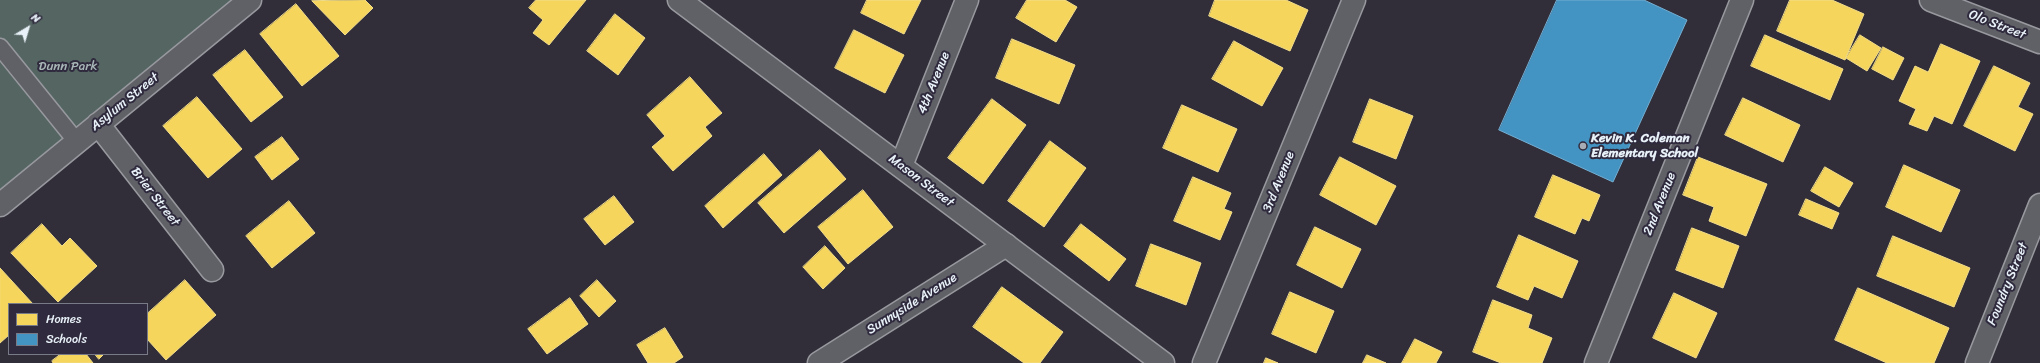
<!DOCTYPE html>
<html>
<head>
<meta charset="utf-8">
<style>
	body { margin:0 }
	#map { position:relative; width:2040px; height:363px; overflow:hidden; background:#312e39; font-family:Sriracha,sans-serif }
	canvas { display:block }
	.legend { position:absolute; left:8px; top:303px; width:140px; height:52px; box-sizing:border-box; background:#2f2a3d; border:1px solid #797a88; margin:0; padding:5px 7px; list-style:none; font-size:12px; color:#e8f1f8 }
	.legend li { display:flex; align-items:center; gap:8px; height:20px }
	.legend b { width:20px; border:1px solid #797a88 }
	.north { position:absolute; left:8px; top:8px; width:40px; height:40px; -webkit-text-stroke:3px #2f2a3d; paint-order:stroke; rotate:38deg; font-size:11px; font-weight:700; line-height:16px; text-align:center; color:#e8f1f8 }
	.north::after { content:''; display:block; margin:auto; width:14px; height:18px; background:#e8f1f8; clip-path:polygon(50% 0,100% 100%,50% 72%,0 100%) }
</style>
</head>
<body>
<div id="map">
<canvas width="2040" height="363"></canvas>
<ul class="legend">
<li><b style="height:11px;background:#f6d55c"></b>Homes</li>
<li><b style="height:11px;background:#4393c3"></b>Schools</li>
</ul>
<div class="north">N</div>
</div>
<script>
const c = document.querySelector('canvas').getContext('2d');
c.lineJoin = 'round';
function paint(path, color) { c.fillStyle = color; c.fill(path, 'evenodd'); }
function stroke(path, color, width, dash) { c.strokeStyle = color; c.lineWidth = width; c.lineCap = dash ? 'butt' : 'round'; c.setLineDash(dash || []); c.stroke(path); }
function drawText(font, color, halo, rows, align = 'center') {
  c.font = font + ' Sriracha,sans-serif'; c.lineWidth = 4; c.setLineDash([]); c.textBaseline = 'middle'; c.strokeStyle = halo; c.fillStyle = color; for (const [text, x, y, turn = 0] of rows) {
    c.save(); c.translate(x, y); c.rotate((+turn || 0) * Math.PI / 180); c.textAlign = isNaN(turn) ? turn : align; if (halo) c.strokeText(text, 0, 0); c.fillText(text, 0, 0); c.restore();
  }
}
paint(new Path2D(`
	M0,0h251l-251,211z`), '#546562');
const homes = new Path2D(`
	M365,0l8,8 -28,27 -33,-34z
	M536,0h50l-37,45 -16,-12 10,-13 -14,-12z
	M867,0h54l-17,34 -43,-21z
	M1027,0h38l12,7 -21,35 -40,-24z
	M1215,0h71l22,10 -18,41 -81,-35z
	M1790,0h42l32,14 -19,46 -68,-29z
	M296,4l43,52 -37,30 -42,-52z
	M615,14l30,24 -27,37 -31,-24z
	M854,30l50,25 -19,38 -50,-25z
	M1765,35l78,34 -13,31 -79,-34z
	M1860,35l21,13 -14,23 -21,-13z
	M1012,39l63,26 -16,39 -63,-26z
	M1234,41l49,27 -21,38 -50,-27z
	M1941,44l39,17 -28,63 -18,-8 -7,15 -18,-7 7,-15 -17,-8 16,-35 13,6z
	M1883,47l21,11 -11,22 -21,-11z
	M245,50l38,47 -32,25 -38,-47z
	M1994,66l36,17 -12,24 15,7 -18,37 -51,-25z
	M690,77l32,36 -17,14 7,9 -39,35 -21,-24 13,-11 -18,-21z
	M197,97l45,52 -34,29 -45,-52z
	M1743,98l57,27 -17,37 -58,-27z
	M992,99l34,26 -43,59 -35,-26z
	M1370,99l43,17 -17,43 -43,-17z
	M1182,105l55,24 -19,43 -55,-24z
	M282,137l17,22 -27,21 -17,-23z
	M1050,141l36,27 -42,59 -36,-26z
	M820,150l26,29 -62,54 -26,-30z
	M764,154l18,21 -59,53 -18,-22z
	M1340,157l56,29 -20,39 -56,-30z
	M1698,157l69,27 -21,52 -37,-15 5,-14 -31,-12z
	M1904,165l56,25 -19,42 -55,-25z
	M1825,167l28,16 -14,24 -28,-16z
	M1553,175l47,20 -11,26 -7,-3 -7,16 -40,-17z
	M1193,177l38,16 -7,16 8,3 -12,28 -46,-19z
	M863,190l30,37 -45,37 -30,-37z
	M614,196l20,26 -29,23 -21,-26z
	M1806,199l33,14 -7,16 -33,-14z
	M289,201l26,32 -43,35 -26,-32z
	M42,224l20,22 8,-8 27,28 -39,36 -47,-49z
	M1081,224l45,35 -17,22 -45,-35z
	M1315,227l46,22 -19,39 -45,-23z
	M1692,228l47,18 -16,42 -47,-18z
	M1519,235l59,26 -16,37 -28,-12 -6,14 -31,-13z
	M1893,236l77,32 -16,39 -77,-31z
	M1151,244l50,19 -15,42 -50,-19z
	M825,246l20,22 -22,21 -20,-22z
	M0,268l33,36h-24v31l-9,8z
	M185,280l31,35 -50,45 -19,-21v-25z
	M597,280l19,21 -17,16 -19,-21z
	M1002,287l61,45 -23,31h-16l-51,-36z
	M1858,288l91,40 -15,35h-47l-52,-23z
	M1290,292l44,19 -18,42 -44,-19z
	M1674,293l43,20 -21,45 -43,-20z
	M570,298l18,26 -41,30 -19,-25z
	M1493,300l39,15 -4,13 24,10 -10,25h-41l-28,-11z
	M665,328l18,29 -9,6h-26l-11,-18z
	M1415,339l27,13 -6,11h-34z
	M61,354h25l7,9h-40l-1,-2z
	M95,354h9l-5,5z
	M1367,355l19,8h-23z
	M1266,358l12,5h-14z`);
paint(homes, '#f6d55c');
stroke(homes, '#f2dd8b', 1);
const schools = new Path2D(`
	M1557,0h87l43,20 -74,162 -114,-52z`);
paint(schools, '#4393c3');
stroke(schools, '#74afd3', 1);
const service = new Path2D(`
	M0,47l77,95`);
const minor = new Path2D(`
	M1931,0l109,42
	M98,124l114,146
	M901,166l66,-166
	M0,205l250,-205
	M819,363l187,-118
	M1204,363l150,-363
	M1977,363l63,-158`);
const tertiary = new Path2D(`
	M679,0l484,363
	M1596,363l146,-363`);
stroke(service, '#98999f', 19);
stroke(minor, '#98999f', 25);
stroke(tertiary, '#98999f', 25);
stroke(service, '#606067', 16);
stroke(minor, '#606067', 22);
stroke(tertiary, '#606067', 22);
for (const [x, y, r, color] of [
	[1583,146,4,"#a8adb5"]
]) { const dot = new Path2D(); dot.arc(x, y, r, 0, 2 * Math.PI); c.fillStyle = color; c.fill(dot); stroke(dot, '#2f2a3d', 1.5); }
drawText('13px', '#e8f1f8', '#2f2a3d', [
	["Olo Street",1997,25,21],
	["4th Avenue",934,83,-68],
	["Asylum Street",125,102,-39],
	["Mason Street",921,181,37],
	["3rd Avenue",1279,182,-68],
	["Brier Street",155,197,52],
	["2nd Avenue",1660,204,-68],
	["Foundry Street",2008,284,-68],
	["Sunnyside Avenue",912,304,-32]
]);
drawText('13px', '#a8b6b7', '#2f2a3d', [
	["Dunn Park",68,67]
]);
drawText('bold 13px', '#e8f1f8', '#2f2a3d', [
	["Kevin K. Coleman",1591,139],
	["Elementary School",1591,154]
], 'left');
</script>
</body>
</html>
